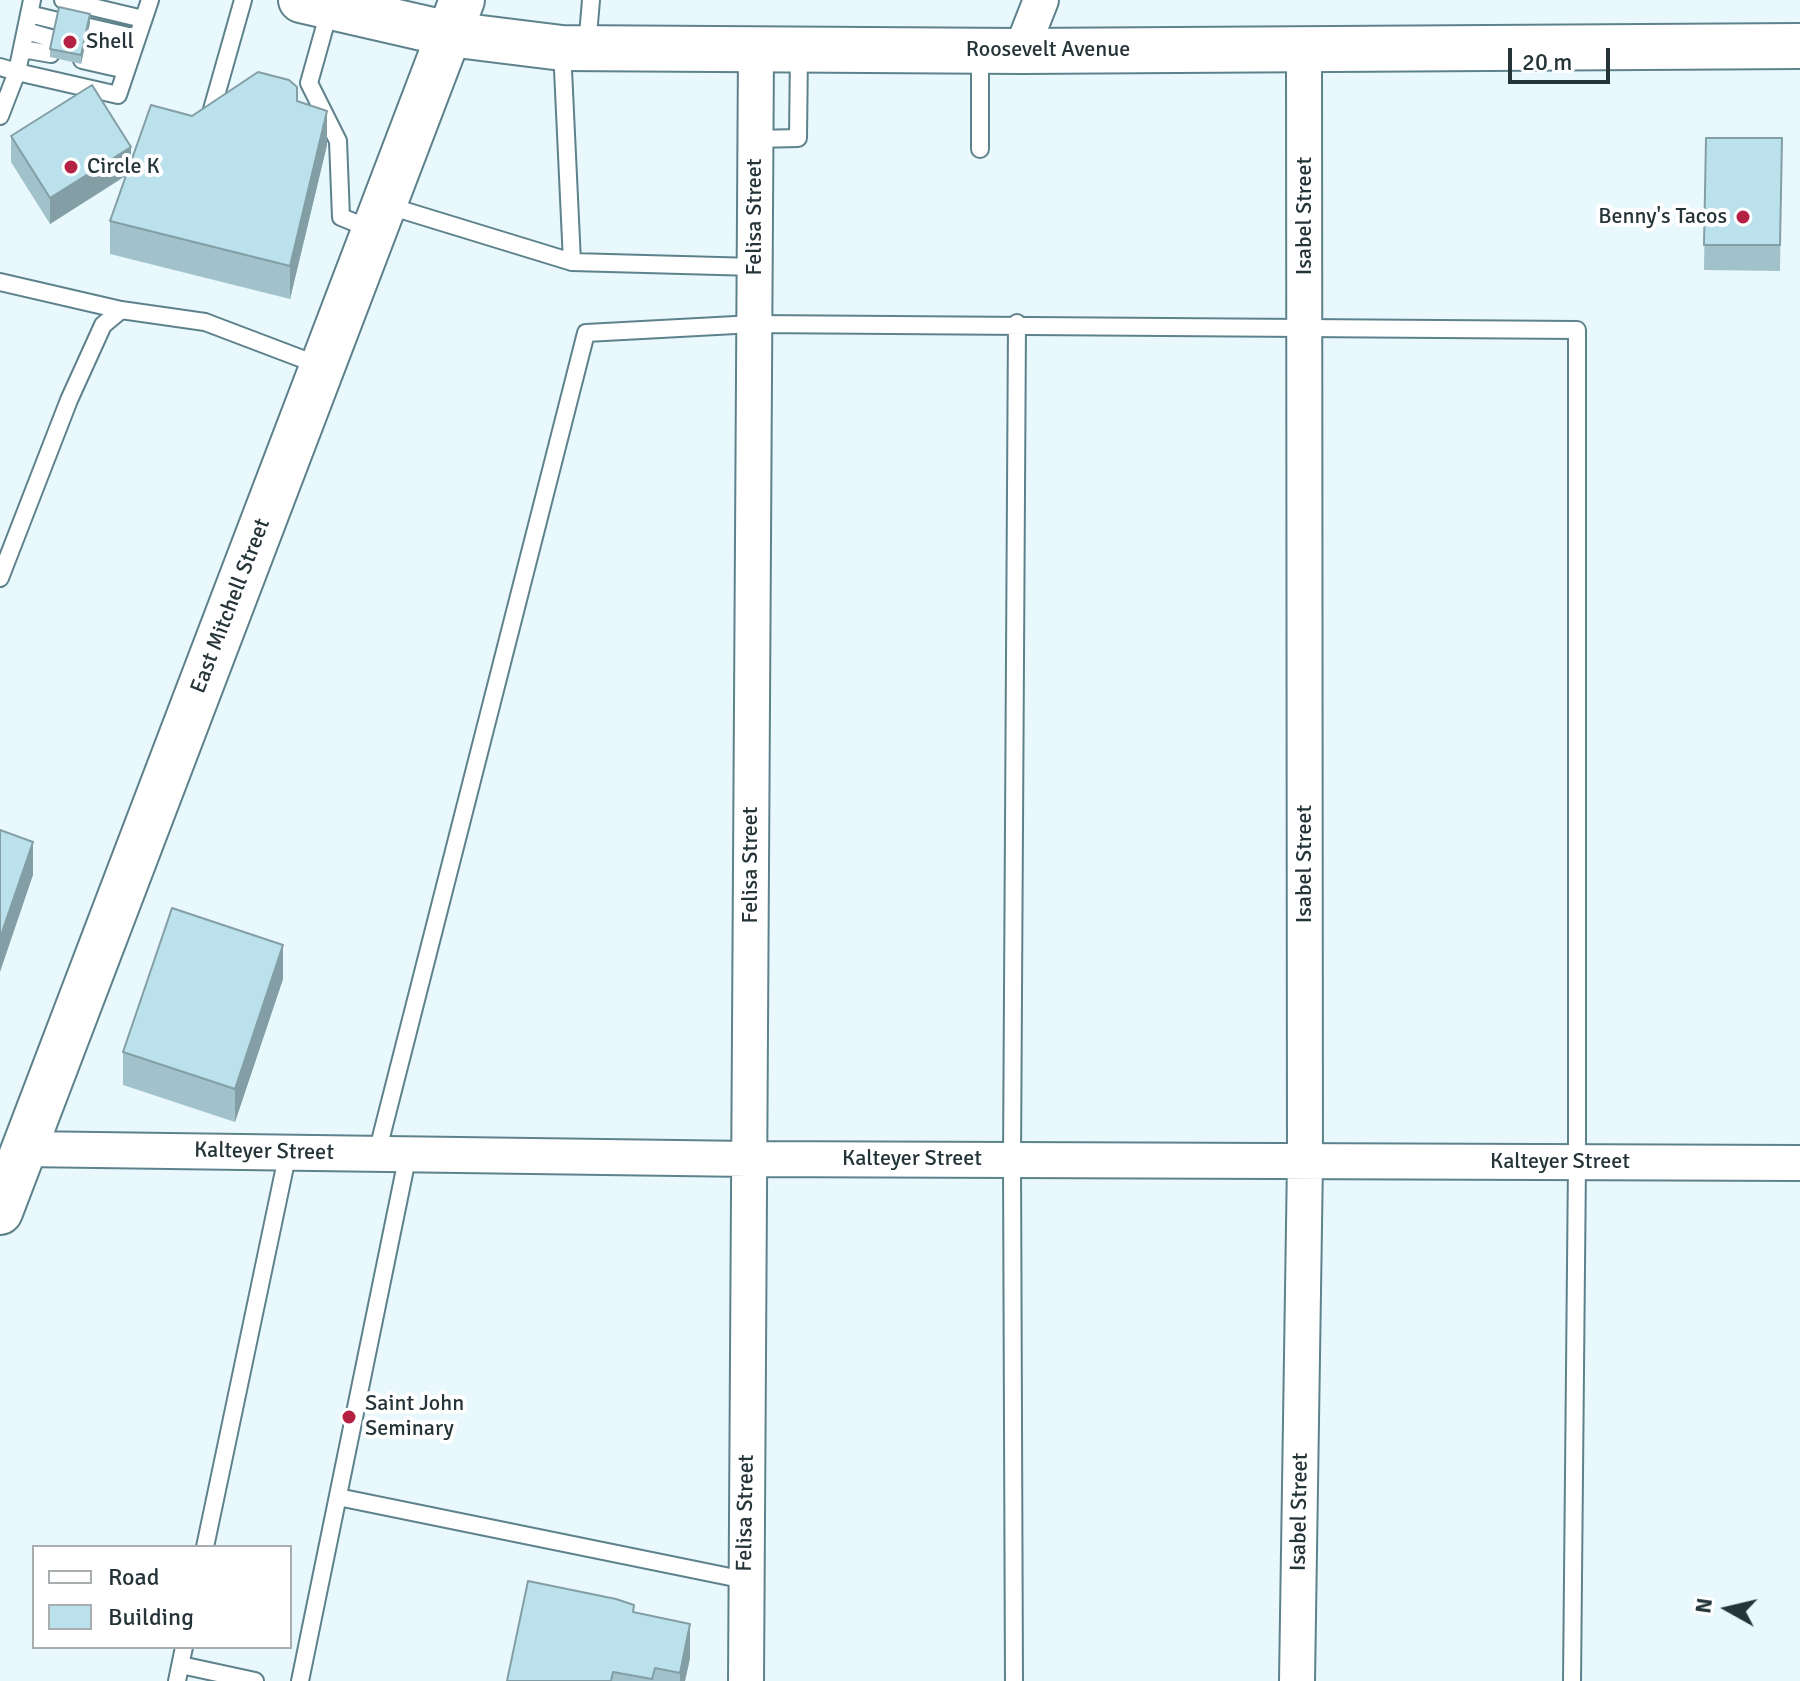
<!DOCTYPE html>
<html>
<head>
<meta charset="utf-8">
<style>
	body { margin:0 }
	#map { position:relative; width:1800px; height:1681px; overflow:hidden; background:#e9f8fd; font-family:Signika,sans-serif }
	canvas { display:block }
	.legend { position:absolute; left:32px; top:1545px; width:260px; height:104px; box-sizing:border-box; background:#fff; border:2px solid #a8aeaf; margin:0; padding:10px 14px; list-style:none; font-size:24px; color:#253438 }
	.legend li { display:flex; align-items:center; gap:16px; height:40px }
	.legend b { width:40px; border:2px solid #a8aeaf }
	.north { position:absolute; left:1688px; top:1569px; width:80px; height:80px; -webkit-text-stroke:6px #fff; paint-order:stroke; rotate:278deg; font-size:22px; font-weight:700; line-height:32px; text-align:center; color:#253438 }
	.north::after { content:''; display:block; margin:auto; width:28px; height:36px; background:#253438; clip-path:polygon(50% 0,100% 100%,50% 72%,0 100%) }
	.scale { position:absolute; left:1508px; top:48px; width:102px; height:36px; box-sizing:border-box; border:4px solid #253438; border-top:0; padding-left:10px; font-size:24px; line-height:28px; white-space:nowrap; color:#253438; -webkit-text-stroke:6px #fff; paint-order:stroke }
</style>
</head>
<body>
<div id="map">
<canvas width="1800" height="1681"></canvas>
<ul class="legend">
<li><b style="height:10px;background:#fff"></b>Road</li>
<li><b style="height:22px;background:#bbe2ec"></b>Building</li>
</ul>
<div class="north">N</div>
<div class="scale">20 m</div>
</div>
<script>
const c = document.querySelector('canvas').getContext('2d');
c.lineJoin = 'round';
function stroke(path, color, width, dash) { c.strokeStyle = color; c.lineWidth = width; c.lineCap = dash ? 'butt' : 'round'; c.setLineDash(dash || []); c.stroke(path); }
function paint(path, color) { c.fillStyle = color; c.fill(path, 'evenodd'); }
function drawText(font, color, halo, rows, align = 'center') {
  c.font = font + ' Signika,sans-serif'; c.lineWidth = 8; c.setLineDash([]); c.textBaseline = 'middle'; c.strokeStyle = halo; c.fillStyle = color; for (const [text, x, y, turn = 0] of rows) {
    c.save(); c.translate(x, y); c.rotate((+turn || 0) * Math.PI / 180); c.textAlign = isNaN(turn) ? turn : align; if (halo) c.strokeText(text, 0, 0); c.fillText(text, 0, 0); c.restore();
  }
}
const lane = new Path2D(`
	M63,0l80,19
	M330,8l-21,75 29,58 3,76 32,13
	M29,14l29,7
	M89,27l48,11
	M26,31l28,8
	M85,46l46,9
	M587,47l4,-47
	M562,48l10,214
	M22,49l29,5
	M980,52v97
	M82,60l44,10
	M0,67l17,5 15,-72
	M0,116l17,-44 101,23 32,-95
	M209,120l34,-120
	M755,139l43,-1 1,-87
	M386,205l186,57 183,5
	M0,282l121,28 84,12 116,44
	M0,578l69,-178 34,-75 18,-15
	M377,1153l209,-820 168,-9 823,6v832l-5,519
	M338,1497l407,83
	M205,1547l83,-395
	M181,1665l74,16
	M177,1681l7,-34
	M300,1681l108,-527
	M1014,1681l-2,-521 5,-837`);
const street = new Path2D(`
	M1021,51l20,-51
	M24,1149l725,10 1051,4
	M746,1681l10,-1632
	M1297,1681l8,-520 -1,-1114`);
const secondary = new Path2D(`
	M301,0l148,34 113,14 459,3 779,-5
	M0,1212l462,-1212`);
stroke(lane, '#5e828c', 20);
stroke(street, '#5e828c', 38);
stroke(secondary, '#5e828c', 48);
stroke(lane, '#fff', 16);
stroke(street, '#fff', 34);
stroke(secondary, '#fff', 44);
paint(new Path2D(`
	M90,23l-9,41 -31,-7v-8z
	M297,101l30,44 -37,154 -180,-45v-33l16,-45 -76,48 -39,-62v-26l120,26 61,-46z
	M1706,138h76l-2,133 -76,-1z
	M283,979l-48,143 -112,-37v-33z
	M634,1612l56,46 -5,23h-178z`), '#a1c2cb');
paint(new Path2D(`
	M90,14v9l-9,41v-9z
	M327,111v34l-37,154v-33z
	M131,147v25l-81,52v-26z
	M33,842v33l-33,97v-34z
	M283,945v34l-48,143v-33z
	M690,1624v34l-5,23h-5v-8z`), '#839ea5');
const building = new Path2D(`
	M59,7l31,7 -9,41 -31,-6z
	M258,72l31,8 8,7v14l30,10 -37,155 -180,-45 41,-116 41,11z
	M92,85l39,62 -81,51 -39,-62z
	M1706,138h76l-2,107h-76z
	M0,830l33,12 -33,96z
	M172,908l111,37 -48,144 -112,-37z
	M528,1581l88,18 18,6 -1,7 57,12 -10,49 -25,-5 -3,11 -39,-7 -2,9h-104z`);
paint(building, '#bbe2ec');
stroke(building, '#839ea5', 2);
for (const [x, y, r, color] of [
	[70,42,8,"#b42143"],
	[71,167,8,"#b42143"],
	[1743,217,8,"#b42143"],
	[349,1417,8,"#b42143"]
]) { const dot = new Path2D(); dot.arc(x, y, r, 0, 2 * Math.PI); c.fillStyle = color; c.fill(dot); stroke(dot, '#fff', 3); }
drawText('22px', '#253438', '#fff', [
	["Shell",86,42],
	["Circle K",87,167],
	["Benny's Tacos",1727,217,"right"],
	["Saint John",365,1404],
	["Seminary",365,1429]
], 'left');
drawText('22px', '#253438', '#fff', [
	["Roosevelt Avenue",1048,50],
	["Isabel Street",1305,216,-90],
	["Felisa Street",755,217,-90],
	["East Mitchell Street",231,606,-69],
	["Isabel Street",1305,864,-90],
	["Felisa Street",751,865,-90],
	["Kalteyer Street",264,1152,1],
	["Kalteyer Street",912,1159],
	["Kalteyer Street",1560,1162],
	["Isabel Street",1300,1512,-89],
	["Felisa Street",746,1513,-89]
]);
</script>
</body>
</html>
